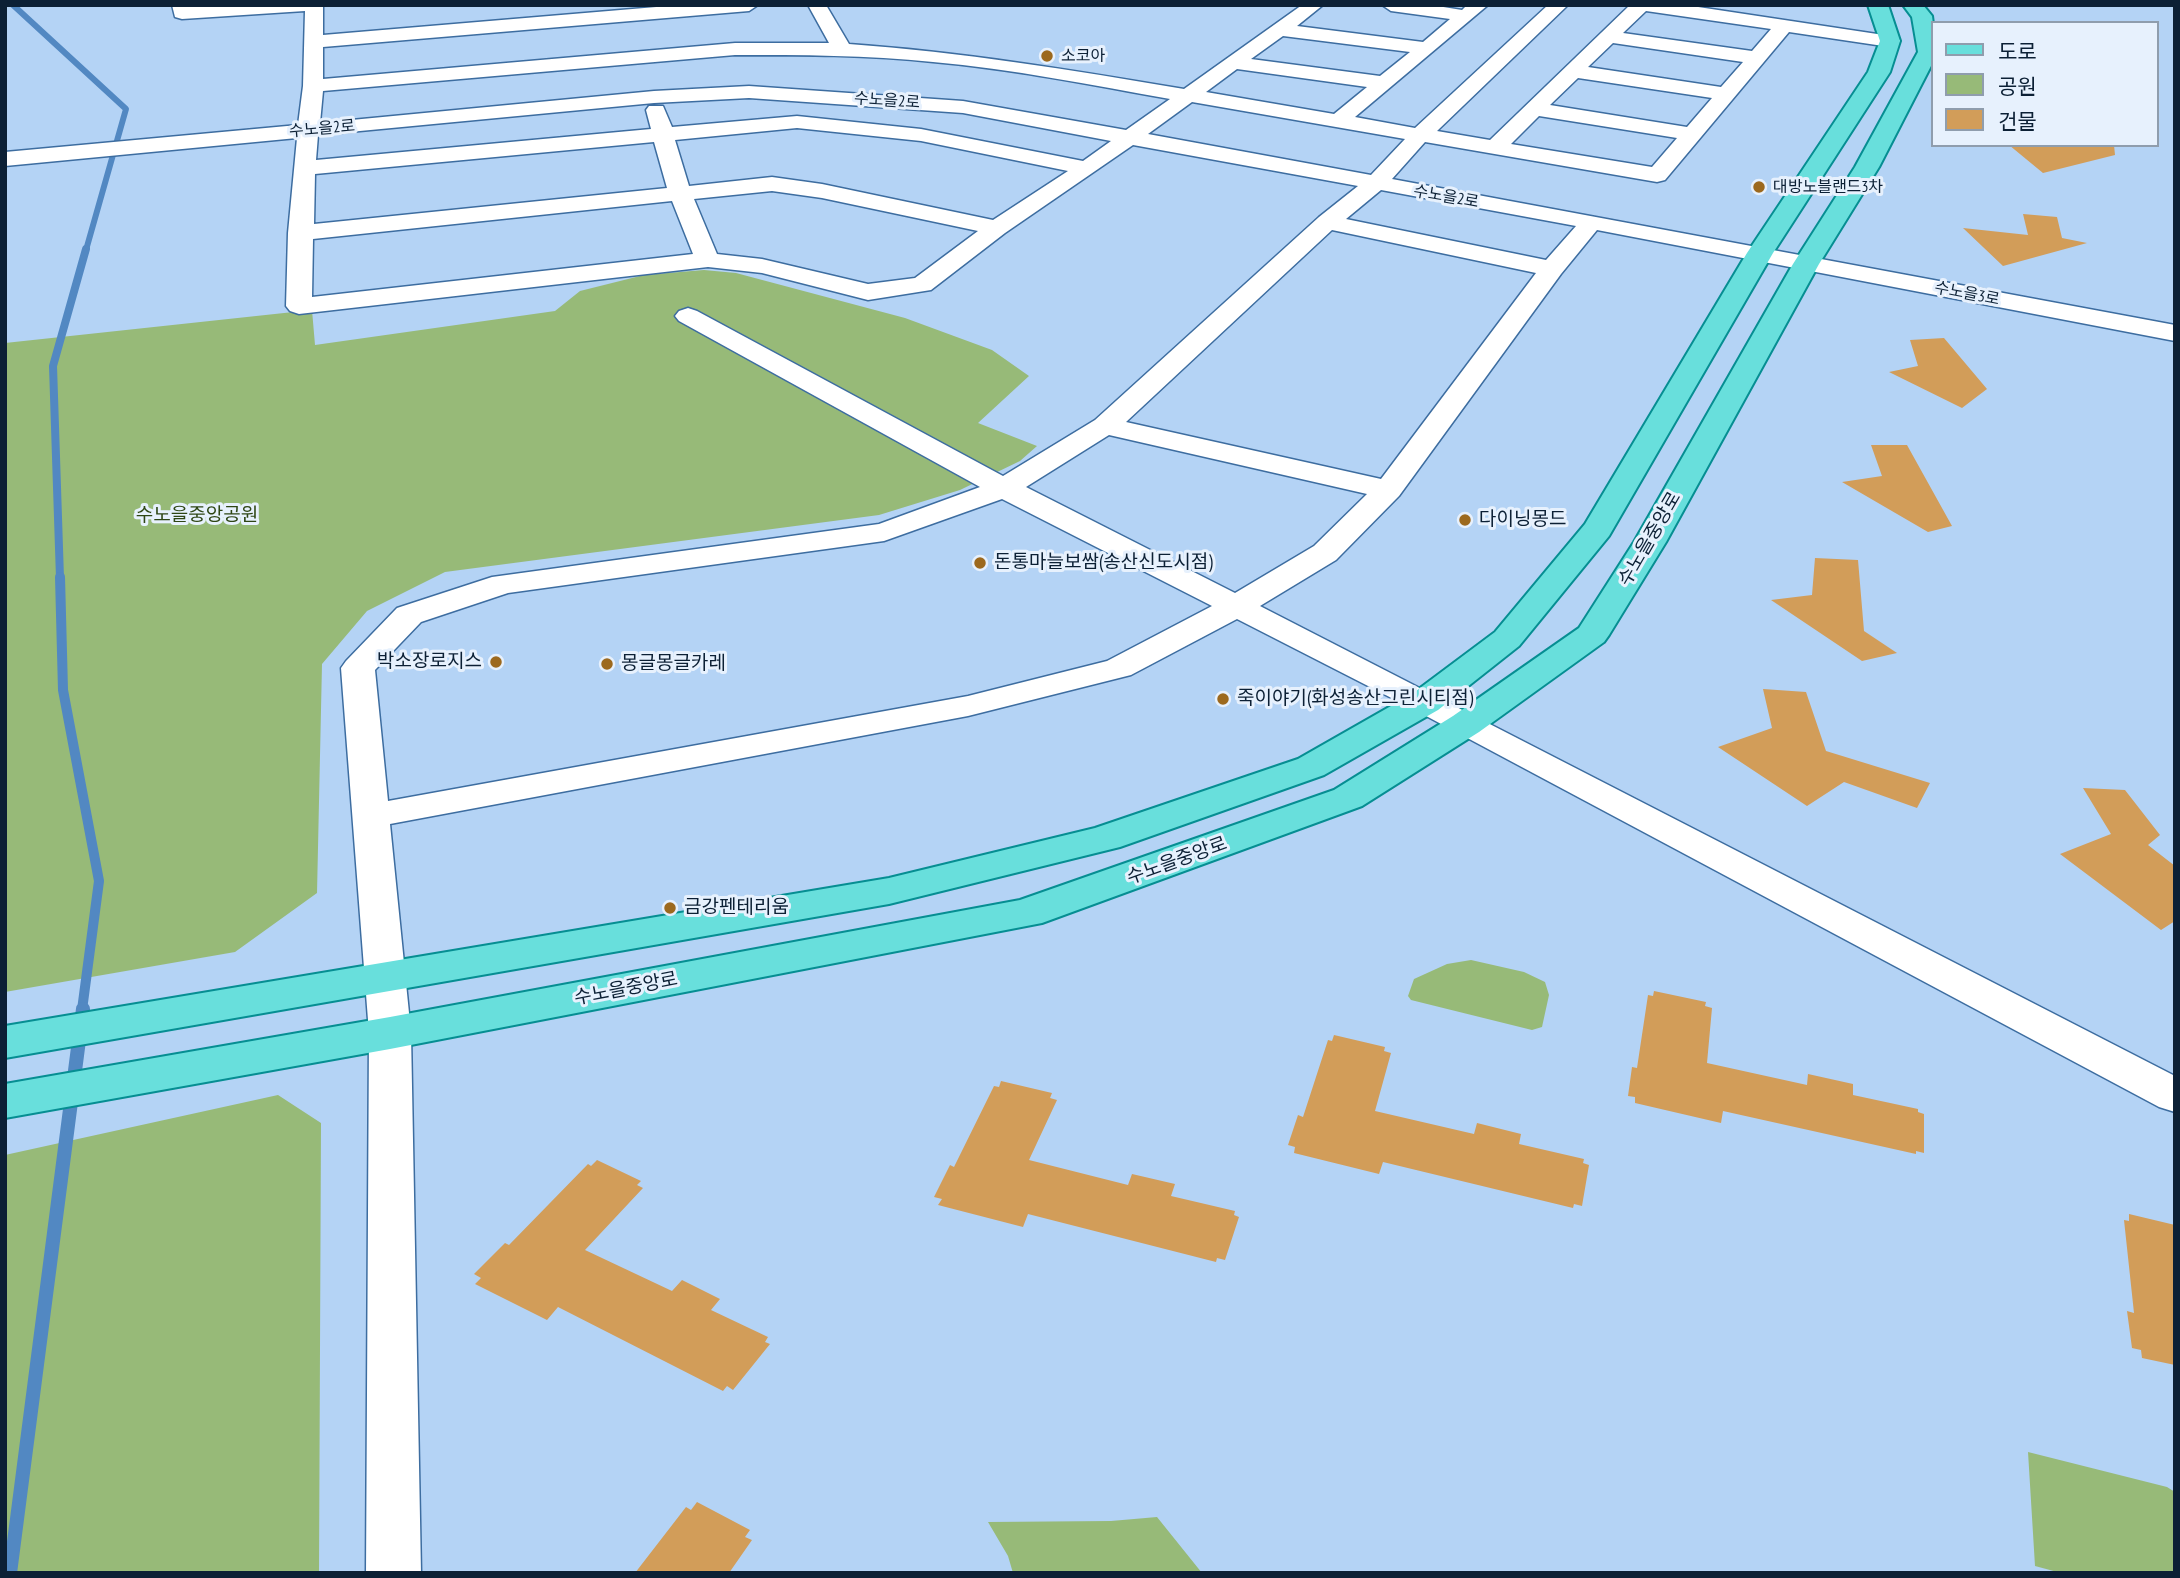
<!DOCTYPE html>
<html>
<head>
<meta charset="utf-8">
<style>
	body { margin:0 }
	#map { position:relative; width:2180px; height:1578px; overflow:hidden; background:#b4d3f5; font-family:"PT Sans Narrow","Noto Sans KR",sans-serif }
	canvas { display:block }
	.frame { position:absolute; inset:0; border:7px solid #0c2035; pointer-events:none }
	.legend { position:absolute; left:1931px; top:21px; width:228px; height:126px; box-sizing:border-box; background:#e7f1fd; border:2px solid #8f9dad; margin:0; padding:9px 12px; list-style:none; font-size:21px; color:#0c2035 }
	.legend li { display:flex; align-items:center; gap:14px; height:35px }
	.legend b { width:35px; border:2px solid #8f9dad }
</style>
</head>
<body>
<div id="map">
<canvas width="2180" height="1578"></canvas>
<div class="frame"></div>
<ul class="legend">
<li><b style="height:9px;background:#68dfdc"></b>도로</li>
<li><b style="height:19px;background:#97ba78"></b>공원</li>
<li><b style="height:19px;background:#d29d59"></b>건물</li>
</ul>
</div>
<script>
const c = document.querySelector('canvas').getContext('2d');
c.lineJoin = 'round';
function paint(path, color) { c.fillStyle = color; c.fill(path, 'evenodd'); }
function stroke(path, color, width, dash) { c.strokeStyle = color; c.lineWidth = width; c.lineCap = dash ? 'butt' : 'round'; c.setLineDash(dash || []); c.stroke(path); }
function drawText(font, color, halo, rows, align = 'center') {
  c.font = font + ' "PT Sans Narrow","Noto Sans KR",sans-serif'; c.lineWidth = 6; c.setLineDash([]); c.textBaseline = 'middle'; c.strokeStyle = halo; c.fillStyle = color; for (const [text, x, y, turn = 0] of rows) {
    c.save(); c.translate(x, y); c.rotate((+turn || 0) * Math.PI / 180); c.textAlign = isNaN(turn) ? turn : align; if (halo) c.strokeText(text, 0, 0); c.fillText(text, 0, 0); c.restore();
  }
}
paint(new Path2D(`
	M704,270l32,3 169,45 87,32 37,26 -51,47 59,23 -17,15 -60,29 -81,25 -434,57 -78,39 -45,53 -5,229 -82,59 -230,40v-649l307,-33 3,35 240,-34 25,-20 64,-16z
	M1471,960l53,12 21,10 4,13 -7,32 -10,3 -121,-30 -3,-4 6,-17 33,-15z
	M278,1095l43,28 -2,450h-314v-418z
	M2028,1452l139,35 8,5v81h-114l-26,-7z
	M1157,1517l45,56h-189l-5,-17 -20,-34 123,-1z`), '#97ba78');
stroke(new Path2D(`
	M13,5l113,104 -40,141`), '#5288c2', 6);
stroke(new Path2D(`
	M60,578l-7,-212 33,-117`), '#5288c2', 8);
stroke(new Path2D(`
	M60,577l3,113 36,191 -17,129`), '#5288c2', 10);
stroke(new Path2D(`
	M10,1573l73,-564`), '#5288c2', 14);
paint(new Path2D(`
	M2009,145h105l1,10 -72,18z
	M2023,214l34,3 5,21 25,5 -84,23 -40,-38 65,7z
	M1944,338l43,51 -25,19 -73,-36 29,-6 -8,-26z
	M1871,445h36l45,81 -24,6 -86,-50 40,-6z
	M1815,558l43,2 6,71 33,22 -35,8 -91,-61 41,-5z
	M1763,689l43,3 20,59 104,32 -13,25 -73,-26 -37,24 -89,-59 54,-19z
	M2083,788l42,2 35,45 -12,10 27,21v55l-14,9 -101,-76 51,-20z
	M1654,991l52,11 -1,4 7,2 -5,55 100,22 1,-11 45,10v11l65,14v3l6,2v39l-8,-2v3l-193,-43 -2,12 -86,-20v-6l-7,-1 4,-29 5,1 11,-73 5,1z
	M1334,1035l51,12 -1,4 7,2 -16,58 99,23 3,-11 44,11 -2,10 65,15 -1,4 6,2 -7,41 -8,-2 -1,4 -190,-46 -4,12 -85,-21 1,-6 -7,-2 10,-30 5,2 25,-77 4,1z
	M1001,1081l51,12 -2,5 7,2 -28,60 99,25 4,-11 43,10 -4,12 64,15 -1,4 5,2 -14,43 -8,-2 -1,4 -188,-48 -5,13 -85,-22 4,-6 -8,-2 16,-32 4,2 40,-81 5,1z
	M597,1160l44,21 -4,4 6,3 -58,62 87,41 10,-11 38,19 -9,11 57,27 -3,5 5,2 -37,46 -6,-4 -4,5 -165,-84 -11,13 -72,-36 6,-6 -7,-4 31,-31 4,2 79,-81 3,2z
	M2129,1214l46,11v140l-33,-7 -1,-8 -9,-2 -5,-37 7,2 -10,-93 5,1z
	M697,1502l53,28 -5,7 7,3 -23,33h-94l51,-66 5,3z`), '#d29d59');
const minor = new Path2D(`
	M172,5h151v30l357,-30h78l-9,6 -426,36v32l412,-36h94l-21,-38h18l23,39c113,8 223,26 335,45l118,-84h21l-26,21 126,16 27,-23 -59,-8 -9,-6h49l31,5 5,-5h21l-133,112 60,11 133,-123h20l-131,126 53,9 140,-135h55l212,32 3,4 -10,6 -101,-15 -124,148 -8,2 -232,-40 -33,37 783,146v16l-578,-111 -36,44 -162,222 -63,64 -76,46 915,470v36l-16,-5 -746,-398 -176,-90 -106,56 -163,41 -578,108 21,209 10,540h-55l3,-540 -28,-365 5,-7 51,-53 95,-31 387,-53 101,-37 -301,-166 -4,-5 4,-5 9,-3 9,3 306,165 92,-56 224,-203 39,-31 -225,-41 -128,88 -74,57 -63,10 -106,-27 -54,-6 -409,47 -9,-3 -4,-5 2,-73 9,-95 -292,28v-14l293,-27 5,-39 2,-75 -123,8 -7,-2zM1646,11l125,18 -19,22 -129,-18zM1283,36l127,16 -30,24 -129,-17zM1613,43l130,19 -22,25 -133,-20zM735,55c66,0 132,0 198,7 79,7 158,23 237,37l-44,31 -163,-29 -214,-15 -95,5 -334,32 3,-32zM1237,69l130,18 -33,27 -128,-22zM1578,78l134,20 -25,29 -137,-22zM749,98l214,15 148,28 -28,20 -162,-32 -124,-13 -125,11 -9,-21h-14l-3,4 5,19 -335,31 2,-25 336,-32zM1192,102l213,37 -34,36 -223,-41zM1539,116l138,22 -25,29 -141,-23zM797,128l124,13 147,30 -75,49 -171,-36 -50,-7 -83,9 -14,-46zM654,142l13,46 -353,36 1,-50zM1381,190l195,36 -30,34 -200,-41zM772,191l50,7 156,33 -63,47 -47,6 -106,-25 -45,-5 -23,-55zM672,201l21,53 -381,43 1,-58zM1332,230l204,43 -155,206 -255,-57zM1109,435l258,59 -53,52 -79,47 -209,-106zM1002,499l210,107 -105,55 -139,35 -580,105 -13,-131 46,-48 87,-29 376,-52z`);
const major = new Path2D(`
	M1868,5h20l12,36 -10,31 -117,181 -164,283 -90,110 -81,64 -114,65 -204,72 -231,57 -884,154v-32l884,-148 206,-50 203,-69 114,-65 83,-62 90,-108 162,-271 121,-181 12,-31z
	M1903,5h20l9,11 1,8v38l-54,105 -60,97 -153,278 -57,93 -5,7 -125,90 -117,74 -320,117 -652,126 -385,69v-34l385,-67 630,-117 314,-110 119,-74 126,-88 55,-86 159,-278 62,-97 63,-115 -6,-35z`);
stroke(minor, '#3d6da0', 3);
stroke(major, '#068e92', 4);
paint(minor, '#fff');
paint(major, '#68dfdc');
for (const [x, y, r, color] of [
	[1047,56,7,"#9c691e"],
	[1759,187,7,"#9c691e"],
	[1465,520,7,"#9c691e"],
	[980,563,7,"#9c691e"],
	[496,662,7,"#9c691e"],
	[607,664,7,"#9c691e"],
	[1223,699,7,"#9c691e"],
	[670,908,7,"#9c691e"]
]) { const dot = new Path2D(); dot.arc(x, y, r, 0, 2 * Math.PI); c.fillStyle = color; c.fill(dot); stroke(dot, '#e7f1fd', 2.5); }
drawText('16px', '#0c2035', '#e7f1fd', [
	["소코아",1061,56],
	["대방노블랜드3차",1773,187]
], 'left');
drawText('16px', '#0c2035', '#e7f1fd', [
	["수노을2로",887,101,4],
	["수노을2로",322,129,-5],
	["수노을2로",1446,197,10],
	["수노을3로",1967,294,11]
]);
drawText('19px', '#2e4614', '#e7f1fd', [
	["수노을중앙공원",197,516]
]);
drawText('19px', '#0c2035', '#e7f1fd', [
	["다이닝몽드",1479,520],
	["돈통마늘보쌈(송산신도시점)",994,563],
	["박소장로지스",482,662,"right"],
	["몽글몽글카레",621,664],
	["죽이야기(화성송산그린시티점)",1237,699],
	["금강펜테리움",684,908]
], 'left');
drawText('19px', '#0c2035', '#e7f1fd', [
	["수노을중앙로",1650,539,-60],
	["수노을중앙로",1177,861,-20],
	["수노을중앙로",626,989,-11]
]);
</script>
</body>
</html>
